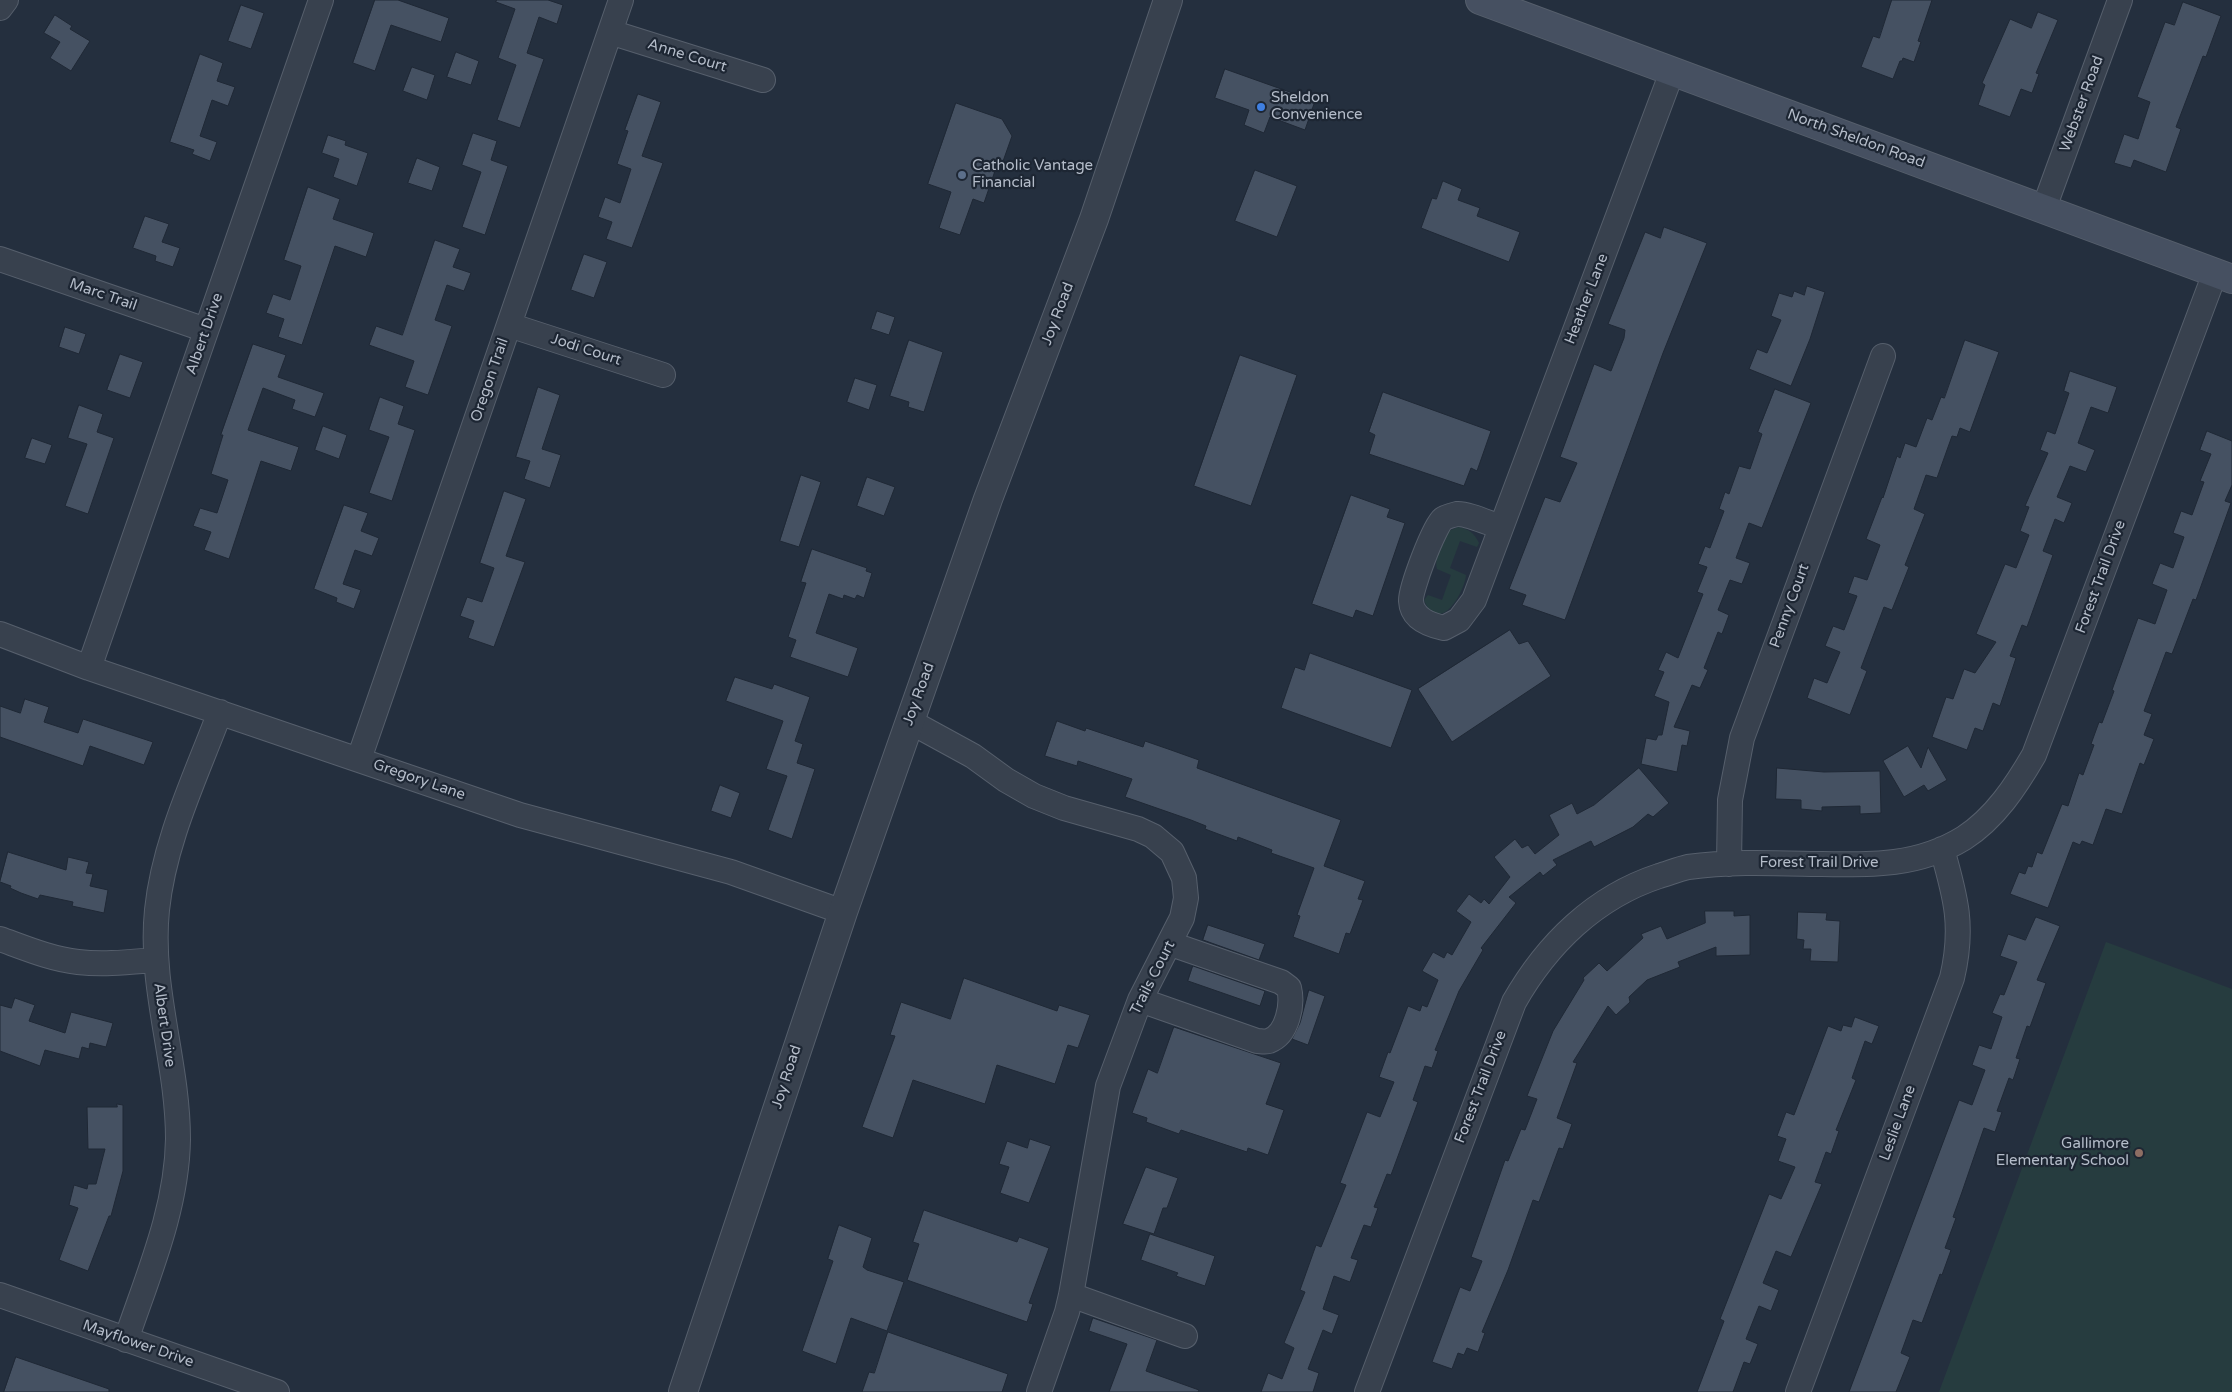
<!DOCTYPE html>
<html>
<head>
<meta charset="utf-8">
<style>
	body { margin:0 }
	canvas { display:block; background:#242f3e }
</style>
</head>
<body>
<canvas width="2232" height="1392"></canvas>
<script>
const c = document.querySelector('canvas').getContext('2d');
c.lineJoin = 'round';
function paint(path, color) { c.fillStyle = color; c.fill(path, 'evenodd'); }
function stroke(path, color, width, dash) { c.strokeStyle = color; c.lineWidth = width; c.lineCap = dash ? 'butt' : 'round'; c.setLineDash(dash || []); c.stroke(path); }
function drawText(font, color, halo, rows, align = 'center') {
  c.font = font + ' "Varela Round",sans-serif'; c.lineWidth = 4.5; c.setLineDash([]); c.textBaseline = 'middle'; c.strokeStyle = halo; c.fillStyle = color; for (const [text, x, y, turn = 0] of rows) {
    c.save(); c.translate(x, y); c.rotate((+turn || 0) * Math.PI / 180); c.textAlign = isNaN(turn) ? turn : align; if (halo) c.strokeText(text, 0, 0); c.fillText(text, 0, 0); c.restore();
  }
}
paint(new Path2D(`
	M1458,527c11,2 16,6 21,16l-2,4 -17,-6 -10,27 16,7c-2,19 -27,61 -42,25l4,-5 14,5 9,-25 -14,-6c-3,-11 6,-29 12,-38z
	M2106,942l126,47v403h-293z`), '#263c3f');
const building = new Path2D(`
	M375,0h23l51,18 -8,24 -50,-17 -16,46 -22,-8z
	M497,0h51l15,5 -6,19 -18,-7 -12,36 17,6 -24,69 -23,-8 19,-55 -18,-7 17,-49 -19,-7z
	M1892,0h40l-14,41 3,1 -7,20 -11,-4 -1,3h-2l-7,18 -32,-12 12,-31 6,2z
	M2183,2l38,14 -15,41 -3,-1 -27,71 5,2 -15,43 -32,-12 -3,8 -17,-5 10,-29 14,5 12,-37 -13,-5 28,-75 9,3z
	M241,5l23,8 -13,36 -23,-8z
	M2038,12l20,8 -22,53 3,1 -7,19 -11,-4 -11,28 -32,-12 7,-20 -3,-2 28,-64 21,9z
	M55,15l17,11 -2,3 20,12 -19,30 -21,-13 10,-16 -16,-9z
	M456,52l23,9 -8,24 -24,-8z
	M200,54l23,9 -6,18 18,6 -7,19 -16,-6 -12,36 17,6 -7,19 -18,-7 2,-4 -24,-8z
	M412,67l23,8 -8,25 -24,-9z
	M1225,69l90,32 -10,29 -35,-13 -6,16 -20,-8 5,-15 -34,-12z
	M638,94l23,8 -19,54 21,7 -31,85 -26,-9 6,-17 -14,-5 7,-20 15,6 11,-34 -14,-5 11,-33 -3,-1z
	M956,103l46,16 10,17 -11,31 -4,-2 -13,38 -11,-4 -13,36 -21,-7 12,-36 -23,-8z
	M473,133l24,8 -6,19 17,6 -23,69 -23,-8 19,-55 -19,-7z
	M328,135l18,6 -1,4 23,8 -11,33 -24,-9 6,-18 -17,-6z
	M417,158l23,9 -8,24 -24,-8z
	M1255,170l42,16 -20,51 -42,-16z
	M1443,181l19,8 -4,11 22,8 -3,8 43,16 -11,30 -88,-34 11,-30 4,1z
	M308,187l32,12 -7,20 41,14 -8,24 -31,-11 -33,99 -24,-8 6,-18 -18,-6 7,-19 17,6 11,-34 -17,-6z
	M145,216l24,8 -7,18 18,6 -7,19 -18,-6 1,-5 -23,-8z
	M1664,227l43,16 -44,110 -98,267 -43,-15 4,-10 -17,-6 36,-92 15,5 17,-39 -17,-6 34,-93 17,7 13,-33 1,-8 -17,-6 37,-92 15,6z
	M435,240l25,9 -7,18 18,6 -7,18 -17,-6 -12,35 17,6 -24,69 -23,-8 9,-26 -45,-16 7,-19 26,9z
	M584,254l23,8 -13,36 -23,-8z
	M1807,286l18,6 -15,47 -19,47 -42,-17 8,-20 10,4 14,-33 -10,-4 8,-23 13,4 2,-6 10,4z
	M877,311l18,6 -6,18 -18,-6z
	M65,327l21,7 -7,20 -20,-7z
	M909,340l34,12 -19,60 -16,-5 1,-5 -19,-6z
	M1965,340l34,12 -29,80 -10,-4 -3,9 -5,-1 -15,42 -11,-3 -12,34 11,5 -20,51 4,2 -17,43 -8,-3 -23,61 6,3 -17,44 -43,-17 7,-20 13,5 13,-31 -15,-6 8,-20 11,4 13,-34 -9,-3 6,-17 13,4 13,-35 -14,-6 16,-42 1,1 14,-42 3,2 5,-15 11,4 11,-29 5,2 9,-23 3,1z
	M253,344l33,11 -8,22 46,16 -9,24 -23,-8 3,-9 -32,-12 -15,42 51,17 -8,24 -30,-10 -32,98 -25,-9 7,-18 -18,-6 7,-18 17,5 11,-33 -17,-6 12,-39h-2z
	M120,354l23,8 -13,36 -23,-8z
	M1240,355l57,20 -46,131 -57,-20z
	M2070,371l47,16 -9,26 -17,-6 -13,36 17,7 -9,22 -16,-6 -13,31 15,6 -8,20 -9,-4 -12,32 10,4 -26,72 -5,-2 -12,31 6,2 -16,48 -7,-3 -10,28 -8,-3 -8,22 -35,-13 14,-40 7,2 11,-30 11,4 21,-31 -20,-8 29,-70 11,4 13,-33 -9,-4 9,-24 -4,-1 23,-53 -8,-3 7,-19 8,3 14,-41 -5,-2z
	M855,378l22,7 -8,25 -22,-8z
	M538,387l22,8 -18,54 19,6 -11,33 -26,-9 6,-18 -14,-4z
	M1775,389l36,14 -49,125 -13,-5 -13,35 14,5 -8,21 -12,-4 -12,30 11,5 -7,19 -4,-2 -14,36 4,2 -8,18 -8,-3 -18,42 16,4 -3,15 -5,-1 -5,27 -36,-8 5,-26 10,2 2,-5h4l7,-33 -15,-6 10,-24 -6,-2 8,-18 12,6 25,-64 -6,-2 10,-25 -9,-3 7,-18 5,2 14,-37 -5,-2 6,-17 4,2 10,-28 11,3 12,-35 -4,-2z
	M1383,392l108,39 -14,40 -6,-3 -7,18 -95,-32 6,-19 -6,-3z
	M380,397l24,9 -6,18 17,6 -23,71 -23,-8 20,-56 -20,-7z
	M79,405l24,9 -6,18 17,6 -26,76 -23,-8 22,-62 -19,-6z
	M323,426l24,9 -8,24 -24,-9z
	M2207,431l25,10v44l-7,16 6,2 -35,97 -3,-1 -21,55 -6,-2 -22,59 8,3 -8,21 10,4 -10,26 -4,-2 -18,51 -16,-5 -13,36 -11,-4 -2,4 -7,-3 -25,66 -38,-14 9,-22 6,2 3,-8 4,1 5,-15 5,2 20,-50 6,2 11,-33 4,2 11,-30 -3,-1 8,-22 3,1 12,-32 -2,-1 26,-72 17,6 12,-34 -15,-6 8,-21 13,5 11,-31 -11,-4 8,-22 11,4 12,-33 -4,-1 11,-27 -11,-4z
	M32,438l20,7 -7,19 -20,-6z
	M801,475l20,7 -22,65 -19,-6z
	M867,477l28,10 -11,29 -27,-10z
	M504,491l22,8 -20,57 19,6 -31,85 -26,-9 6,-17 -14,-5 7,-19 15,5 12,-34 -14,-5z
	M1351,495l39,14 -3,8 18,6 -32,93 -17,-6 -3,8 -41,-14z
	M344,505l24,8 -7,18 18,7 -7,18 -17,-6 -12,34 18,6 -7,19 -18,-7 1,-4 -23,-9z
	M812,549l55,19 -1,3 6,2 -8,25 -7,-3 -2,4 -11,-4 -1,4 -14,-5 -13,39 42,15 -10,29 -58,-20 6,-17 -8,-3 18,-54 -5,-1z
	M1510,630l9,14 9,-3 23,35 -99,66 -34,-53z
	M1310,653l102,37 -21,58 -110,-40 14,-41 9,3z
	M735,677l37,12 2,-5 36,13 -15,44 8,3 -6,19 18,6 -23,70 -24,-9 19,-54 -21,-7 17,-48 -57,-20z
	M25,699l24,8 -5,15 34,11 5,-14 70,23 -9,23 -54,-19 -7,20 -83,-29v-31l20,7z
	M1057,721l28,10 1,-3 57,19 2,-6 26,9 28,10 -2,8 144,52 -17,46 41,15 -7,18 5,1 -13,34 -4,-1 -7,21 -46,-17 7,-21 -3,-1 17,-47 -43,-15 1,-3 -34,-13 -1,4 -32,-12 1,-3 -15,-6 -66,-23 7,-18 -54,-18 -1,5 -32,-10z
	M1908,746l13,22 7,-21 19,33 -19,11 -4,-6 -20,12 -21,-36z
	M1639,768l30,35 -16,14 -5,-3 -15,13 -39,20 -3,-6 -38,19 4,5 -14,11 -3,-4 -31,25 7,6 -35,45 2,2 -24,41 -24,59 3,1 -6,17 -7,-2 -12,34 5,2 -27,73 -4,-1 -13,33 4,1 -7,19 -7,-2 -13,33 7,2 -8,22 -16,-6 -11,33 16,6 -7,19 -9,-4 -15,39 11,4 -6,19h-52l7,-19 14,6 12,-31 -10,-5 21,-51 -5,-2 16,-45 5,2 25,-62 -6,-2 27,-71 13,5 14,-35 -15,-5 9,-25 2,1 18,-47 12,5 2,-6 5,2 11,-27 -16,-9 11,-19 11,6 3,-6 5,3 19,-33 -15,-11 13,-17 12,9 3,-4 5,5 21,-27 -16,-20 21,-18 7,9 6,-3 7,9 24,-19 -10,-20 23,-12 5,11 17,-9z
	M1777,768l47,4 56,-1 1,42 -21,1v-8l-38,1v4l-21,-2v-9l-25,-1z
	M720,785l20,8 -9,25 -20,-7z
	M8,852l58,18 2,-13 21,5 -3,11 7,1 -3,12 18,4 -4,23 -32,-7 1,-4 -33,-7 -2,4 -17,-6 -11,-5 1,-2 -11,-4z
	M1705,911h29v5l16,-1v40l-34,1v-9l-38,15 2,5 -33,13 -18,17 1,5 -14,13 -8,-9 -35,56 4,1 -20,55 15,6 -9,25 -4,-1 -20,54 -6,-2 -25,70 -26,62 3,1 -7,19 -11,-4 -3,7 -6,-2 -6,16 -20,-7 28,-75 10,4 12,-30 -11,-4 34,-97 3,1 13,-32 4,1 12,-31 -10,-3 26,-65 31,-51 -1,-2 16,-15 8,8 36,-33 -2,-4 20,-8 6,13 38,-16z
	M1798,912l29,1 -1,7 14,1 -2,41 -28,-1 1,-12h-8l1,-9 -7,-1z
	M2036,917l24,9 -23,54 9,3 -16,44 -3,-1 -11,32 4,1 -7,21 -4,-2 -12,33 5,1 -7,20 -11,-4 -22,64 -9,25 3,1 -11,30 6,2 -9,25 -2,-1 -18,49 -9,-3 -12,33 9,4 -14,35h-47l110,-292 13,5 13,-35 -13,-5 7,-20 12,4 11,-32 -10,-4 8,-19 4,1 13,-33 -17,-6 8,-22 17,6z
	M1208,925l57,19 -6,16 -56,-20z
	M1193,966l72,25 -5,15 -72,-25z
	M964,978l93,33 2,-6 31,10 -12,33 -10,-3 -13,39 -58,-19 -12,39 -72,-24 -20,58 -31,-11 33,-91 -5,-1 11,-33 49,17z
	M1309,990l16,6 -17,49 -16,-6 8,-16z
	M15,998l20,7 -6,16 36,12 6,-21 42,11 -7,24 -16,-4 -1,6 -7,-2 -3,12 -34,-9 -5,16 -40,-15v-46l11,3z
	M1855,1017l24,9 -7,18 -7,-3 -13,37 4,2 -20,50 3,1 -8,23 -5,-2 -11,30 7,2 -31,73 -15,-6 -13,32 16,7 -8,21 -12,-5 -13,33 12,5 -8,20 -6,-2 -11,30h-36l27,-71 -4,-2 49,-125 12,5 14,-32 -17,-6 8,-22 -9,-3 9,-24 8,3 34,-89 13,5 2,-6 8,2z
	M1174,1027l107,36 -15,41 18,6 -16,45 -20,-7 -1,4 -66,-22 -2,4 -33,-12 1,-4 -15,-5 16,-44 9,4z
	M117,1104l6,1v66l-12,45h-2l-21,55 -29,-11 19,-52 -9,-3 5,-20 13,4 1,-5h8l9,-35h-17l-1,-42h30z
	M1030,1139l21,7 -22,57 -29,-10 9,-26 -10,-3 8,-23 20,7z
	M1146,1167l32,11 -11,30h-4l-9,26 -31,-10z
	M924,1210l93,32 2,-5 30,11 -20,55 4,1 -6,18 -120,-42 12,-36 -6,-2z
	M839,1225l33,13 -9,29 4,3 37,12 -17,49 -36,-13 -15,46 -34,-13 31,-90 -5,-2z
	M1150,1234l65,22 -10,30 -29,-10 2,-3 -37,-13z
	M1093,1318l64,22 -11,31 53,19 -1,2h-89l18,-48 -38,-13z
	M888,1332l120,42 -6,18h-140l7,-20 5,1z
	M16,1357l93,32v3h-105z`);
paint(building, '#455162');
stroke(building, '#1f2835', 1);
const minor = new Path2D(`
	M0,8l6,-8
	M610,32l153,48
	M2044,208l76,-208
	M0,259l206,71
	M509,325l154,50
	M1501,527c-10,-3 -35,-14 -44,-13 -4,1 -12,3 -14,5 -9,7 -33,71 -32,82 1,18 19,24 33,27l15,-8 15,-20 198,-528
	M0,634l89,34 431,147 211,57 112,40
	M89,668l232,-668
	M909,721l64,35 33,24 28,16 30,12 74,21 15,7 19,16 12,26 2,20 -4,20 -42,82 -32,86 -37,209 -4,17 -28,80
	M359,759l262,-759
	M1729,864l1,-64 12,-62 141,-382
	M0,939c25,9 51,20 78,23 26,3 52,0 77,-2
	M1140,1000l117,41c3,0 9,1 12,0 19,-7 24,-37 20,-53l-8,-6 -110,-38
	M0,1295l277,97
	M1071,1295l114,41
	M126,1340c22,-65 51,-131 52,-201 0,-77 -29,-152 -21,-229 7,-69 39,-134 63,-198
	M1367,1392l147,-390c33,-58 81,-105 145,-126 10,-3 20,-7 29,-9 43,-6 86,-4 129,-3 52,1 100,3 147,-26 31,-20 52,-52 70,-83l181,-482
	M1798,1392l154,-414c12,-51 4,-80 -10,-129`);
const tertiary = new Path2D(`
	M683,1392l160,-480 145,-413 106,-280 74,-219`);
const secondary = new Path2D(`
	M1480,0l752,279`);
stroke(minor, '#565f6c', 26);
stroke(tertiary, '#565f6c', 30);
stroke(secondary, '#565f6c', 30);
stroke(minor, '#38414e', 24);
stroke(tertiary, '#38414e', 28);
stroke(secondary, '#465061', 28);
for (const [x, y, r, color] of [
	[1261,107,5,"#3f7fe0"],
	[962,175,5,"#5c6f8a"],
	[2139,1153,5,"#8d6e63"]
]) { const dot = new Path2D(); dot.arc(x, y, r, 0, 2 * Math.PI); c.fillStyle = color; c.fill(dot); stroke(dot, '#1d2633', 2); }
drawText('15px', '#b4bcc9', '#1d2633', [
	["Anne Court",687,56,17],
	["Webster Road",2082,104,-70],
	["North Sheldon Road",1856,139,20],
	["Marc Trail",103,295,19],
	["Heather Lane",1587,299,-69],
	["Joy Road",1058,314,-69],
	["Albert Drive",205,334,-71],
	["Jodi Court",586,350,18],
	["Oregon Trail",490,380,-71],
	["Forest Trail Drive",2101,577,-70],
	["Penny Court",1790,606,-70],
	["Joy Road",919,694,-70],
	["Gregory Lane",419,780,19],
	["Forest Trail Drive",1819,863],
	["Trails Court",1153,978,-63],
	["Albert Drive",164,1025,82],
	["Joy Road",787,1077,-72],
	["Forest Trail Drive",1481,1087,-69],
	["Leslie Lane",1898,1123,-70],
	["Mayflower Drive",138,1344,19]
]);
drawText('15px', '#b4bcc9', '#1d2633', [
	["Sheldon",1271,98],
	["Convenience",1271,115],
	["Catholic Vantage",972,166],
	["Financial",972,183],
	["Gallimore",2129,1144,"right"],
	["Elementary School",2129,1161,"right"]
], 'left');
</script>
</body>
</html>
